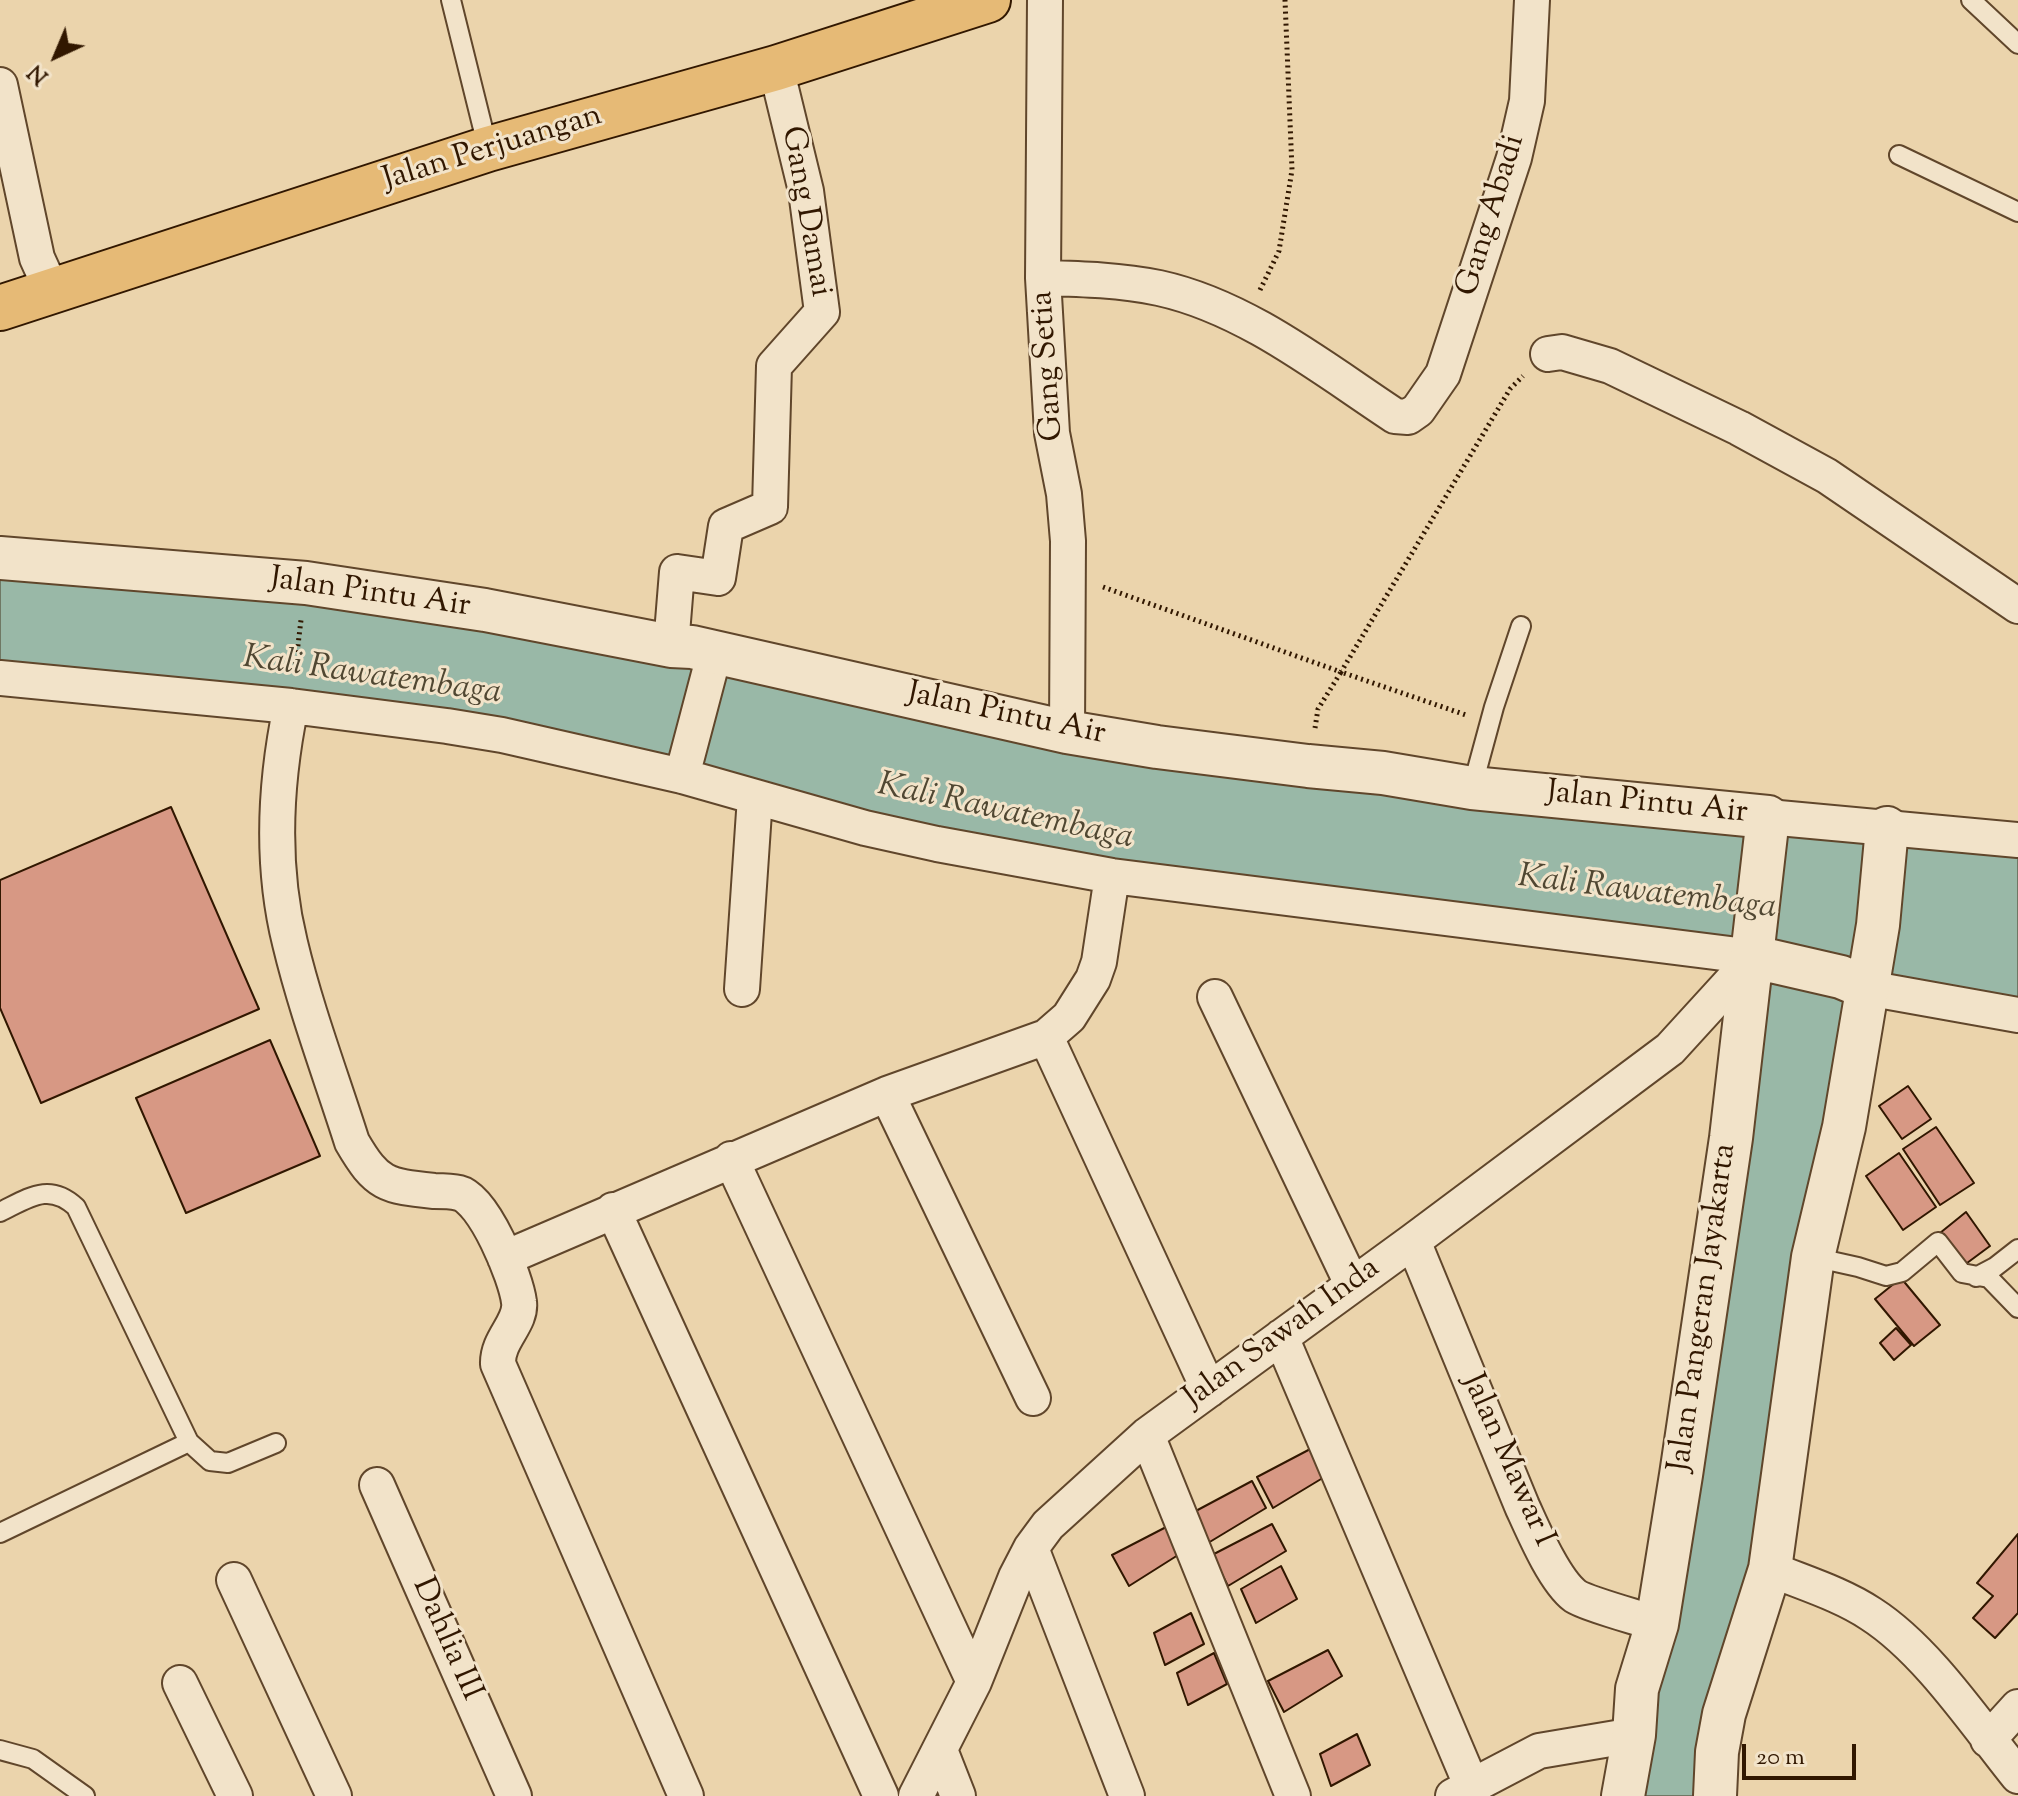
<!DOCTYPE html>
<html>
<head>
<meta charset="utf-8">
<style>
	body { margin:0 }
	#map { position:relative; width:2018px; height:1796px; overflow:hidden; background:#ebd4ac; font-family:"Sorts Mill Goudy",serif }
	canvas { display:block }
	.north { position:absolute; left:16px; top:16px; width:80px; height:80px; -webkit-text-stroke:6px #f2e3c9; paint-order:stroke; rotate:224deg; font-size:22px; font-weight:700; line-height:32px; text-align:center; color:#311700 }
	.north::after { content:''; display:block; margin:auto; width:28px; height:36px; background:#311700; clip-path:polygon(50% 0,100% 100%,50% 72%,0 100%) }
	.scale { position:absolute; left:1742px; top:1744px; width:114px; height:36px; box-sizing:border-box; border:4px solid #311700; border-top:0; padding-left:10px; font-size:24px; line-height:28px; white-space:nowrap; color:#311700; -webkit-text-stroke:6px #f2e3c9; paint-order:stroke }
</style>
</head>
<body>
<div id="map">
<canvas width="2018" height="1796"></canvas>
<div class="north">N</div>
<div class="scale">20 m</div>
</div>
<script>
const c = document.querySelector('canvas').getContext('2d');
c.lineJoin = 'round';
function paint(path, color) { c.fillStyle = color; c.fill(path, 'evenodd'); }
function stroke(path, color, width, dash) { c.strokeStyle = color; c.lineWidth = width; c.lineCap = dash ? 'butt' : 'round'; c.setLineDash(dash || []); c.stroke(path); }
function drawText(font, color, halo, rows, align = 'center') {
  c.font = font + ' "Sorts Mill Goudy",serif'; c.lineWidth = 6; c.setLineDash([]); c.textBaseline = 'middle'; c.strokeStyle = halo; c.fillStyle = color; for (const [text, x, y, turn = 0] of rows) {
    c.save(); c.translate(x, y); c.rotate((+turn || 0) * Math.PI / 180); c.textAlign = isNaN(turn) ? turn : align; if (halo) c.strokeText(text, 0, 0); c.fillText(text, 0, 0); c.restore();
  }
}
const water = new Path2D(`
	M0,558l306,25 761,149 951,108v175l-151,-27 -152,808h-92l130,-838 -641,-82 -430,-100 -682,-96z`);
paint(water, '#99b8a7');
stroke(water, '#6f7864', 2);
const building = new Path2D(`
	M171,807l88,202 -218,94 -41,-95v-128z
	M270,1040l50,116 -134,57 -50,-115z
	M1908,1086l23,33 -29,20 -23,-33z
	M1936,1127l38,56 -34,22 -37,-56z
	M1899,1153l37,54 -33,23 -37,-54z
	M1966,1212l24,34 -27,20 -23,-33z
	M1901,1278l39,47 -26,21 -39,-47z
	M1896,1328l15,17 -17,15 -14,-17z
	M1316,1446l15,27 -58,35 -16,-31z
	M1252,1481l14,27 -58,35 -16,-30z
	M1172,1524l14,26 -57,36 -17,-31z
	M1272,1524l14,27 -58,35 -16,-31z
	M2018,1534v79l-23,25 -22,-20 20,-22 -16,-13z
	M1281,1566l16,33 -41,24 -15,-34z
	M1191,1613l13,31 -39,21 -11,-32z
	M1328,1650l14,26 -58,36 -16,-31z
	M1214,1653l13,31 -39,21 -11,-32z
	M1357,1734l13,31 -39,21 -11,-32z`);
paint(building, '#d79884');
stroke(building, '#311700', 2);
const service = new Path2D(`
	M451,0l37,149
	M1971,0l47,44
	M1899,155l119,57
	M1472,788l22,-81 27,-81
	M0,1212c29,-14 49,-30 76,-5l113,235 21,19 18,2 48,-20
	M1813,1257l45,10 28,9 16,-4 36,-30 24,31 27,5 29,30
	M1976,1277l19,-10 23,-18
	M0,1533l189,-91
	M0,1750l33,9 52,37`);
const minor = new Path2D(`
	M1045,0l-2,278 9,155 12,61 4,47 -1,191
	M0,85l37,173 15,33
	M1043,278c39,1 78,2 116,10 87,19 163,80 236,128l13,1 10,-7 25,-36 71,-216 13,-57 5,-101
	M1548,354l14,-2 48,14 129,62 88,48 191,130
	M671,646l6,-74 41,6 8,-52 44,-19 4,-141 48,-54 -16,-121 -30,-123
	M0,678l291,28 156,20 55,9 180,41 183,52 72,16 175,32 642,81
	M291,706c-16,77 -20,160 -1,237 16,67 41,133 62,199 25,43 34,44 82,49 8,0 17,0 25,2 25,6 57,84 60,109 3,21 -22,37 -21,62l188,432
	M682,776l33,-125
	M1768,817l250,23
	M1867,988l151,27
	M742,989l13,-192
	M1215,997l137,287
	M1046,1037l163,353
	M887,1094l146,304
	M731,1159l243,523
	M613,1210l268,586
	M1413,1241l109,265c11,24 32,74 53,90 12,8 65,22 82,28
	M505,1258l382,-164 159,-57 23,-20 24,-38 6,-17 13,-86
	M1281,1337l191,450
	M1147,1435l146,361
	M377,1485l137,311
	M1031,1548l96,248
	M1770,1569c34,14 71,25 101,45 56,36 105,110 147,162
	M234,1580l100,216
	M180,1683l55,113
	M1988,1740l30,-33
	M940,1750l18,46
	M916,1796l58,-114 42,-105 15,-29 17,-23 99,-90 266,-194 257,-192 84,-92
	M1453,1796l86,-45 95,-16`);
const tertiary = new Path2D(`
	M0,558l306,25 179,27 186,36 21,1 375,85 90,15 151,19 75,7 89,15 296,29 -37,321 -50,337 -24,149 -20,65 -3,46 -11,61
	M1754,957l87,20 26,11
	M1715,1796l2,-44 7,-38 46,-145 43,-312 31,-130 34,-202 9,-97`);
const primary = new Path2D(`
	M0,308l488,-159 288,-81 212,-68`);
stroke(service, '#60462b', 22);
stroke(minor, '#60462b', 38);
stroke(tertiary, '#60462b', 46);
stroke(primary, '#311700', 48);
stroke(new Path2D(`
	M1260,290l19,-39 13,-81 -7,-170
	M1103,587l238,85 169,-283 13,-13
	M295,670l6,-50
	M1315,728l3,-19 23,-37 125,43`), '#311700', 5, [2, 4]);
stroke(service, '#f2e3c9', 18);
stroke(minor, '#f2e3c9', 34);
stroke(tertiary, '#f2e3c9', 42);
stroke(primary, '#e6ba76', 44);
drawText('32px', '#311700', '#f2e3c9', [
	["Jalan Perjuangan",493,150,-17],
	["Gang Damai",804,212,80],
	["Gang Abadi",1493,216,-73],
	["Gang Setia",1050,366,-94],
	["Jalan Pintu Air",370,595,8],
	["Jalan Pintu Air",1006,716,12],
	["Jalan Pintu Air",1647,805,6],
	["Jalan Pangeran Jayakarta",1705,1308,-82],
	["Jalan Sawah Inda",1283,1335,-36],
	["Jalan Mawar I",1506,1461,66],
	["Dahlia III",445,1640,66]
]);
drawText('italic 34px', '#504732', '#f2e3c9', [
	["Kali Rawatembaga",372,678,8],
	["Kali Rawatembaga",1005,814,12],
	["Kali Rawatembaga",1647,895,7]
]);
</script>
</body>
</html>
